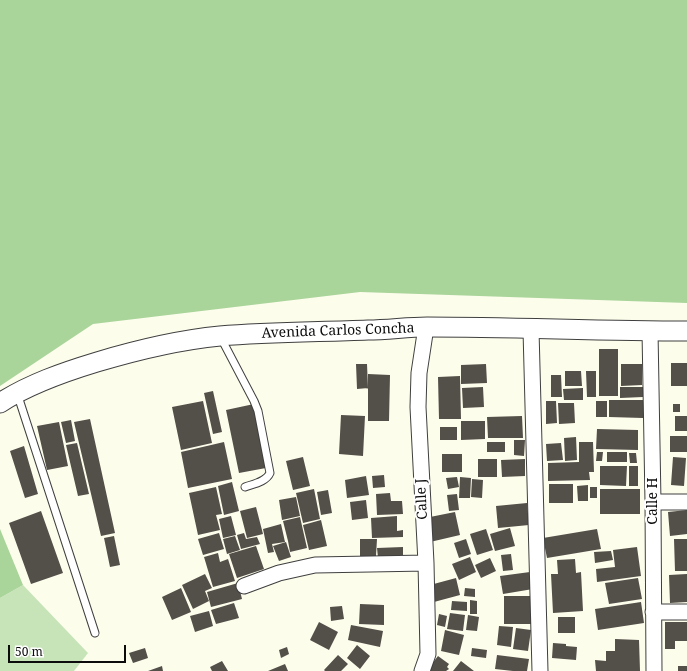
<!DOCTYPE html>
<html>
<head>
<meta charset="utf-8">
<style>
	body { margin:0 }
	#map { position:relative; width:687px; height:671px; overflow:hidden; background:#fdfdec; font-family:"Noto Serif",serif }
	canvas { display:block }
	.scale { position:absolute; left:8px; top:645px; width:118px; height:18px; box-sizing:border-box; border:2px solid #0c0c0c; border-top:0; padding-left:5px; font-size:12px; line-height:14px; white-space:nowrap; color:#0c0c0c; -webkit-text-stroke:3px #fff; paint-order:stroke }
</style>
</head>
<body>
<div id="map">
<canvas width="687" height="671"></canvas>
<div class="scale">50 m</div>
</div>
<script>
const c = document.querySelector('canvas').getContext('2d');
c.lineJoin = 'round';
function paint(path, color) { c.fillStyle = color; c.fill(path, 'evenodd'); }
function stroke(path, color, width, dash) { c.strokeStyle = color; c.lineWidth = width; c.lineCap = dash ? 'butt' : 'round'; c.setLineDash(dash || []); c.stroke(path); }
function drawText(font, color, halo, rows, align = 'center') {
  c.font = font + ' "Noto Serif",serif'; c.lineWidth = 4; c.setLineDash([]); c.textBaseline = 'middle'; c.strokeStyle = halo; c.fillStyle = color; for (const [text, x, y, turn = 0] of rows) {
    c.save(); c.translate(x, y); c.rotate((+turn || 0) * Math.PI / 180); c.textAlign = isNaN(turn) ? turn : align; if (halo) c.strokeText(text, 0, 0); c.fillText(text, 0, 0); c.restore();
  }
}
paint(new Path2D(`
	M23,585l65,68 -14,18h-74v-73z`), '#c7e4b9');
paint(new Path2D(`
	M0,0h687v303l-327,-11 -267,32 -93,62z
	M0,529l23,56 -23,13z`), '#a9d49a');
paint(new Path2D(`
	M599,349h19v47h-19z
	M671,363h16v23h-16z
	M356,364h11l1,24 -11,1z
	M486,364l1,19 -26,1v-19z
	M621,364h21v21l-21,1z
	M565,371h16l1,15h-17z
	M586,371h10v26h-9z
	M368,374l22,1 -1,46h-21z
	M551,375h10l1,22h-11z
	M460,376l1,43h-22l-1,-42z
	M483,387l1,20 -21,1 -1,-20z
	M620,387h23v10l-23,1z
	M583,388v12h-19l-1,-11z
	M213,391l9,41 -9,2 -9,-41z
	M609,400h34v18l-34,-1z
	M203,401l9,42 -31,7 -9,-43z
	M546,401h10l1,22 -11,1z
	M596,401h11v16h-11z
	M558,403h16l1,20 -16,1z
	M254,404l12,64 -27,5 -13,-63z
	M673,404h7v8h-7z
	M341,415l24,1 -2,40 -24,-2z
	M522,416l1,22h-35l-1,-21z
	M675,416h12v15h-12z
	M90,419l25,114 -14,3 -27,-114z
	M71,420l4,21 -9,2 -5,-21z
	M461,421h24v18l-24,1z
	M59,422l9,44 -21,4 -10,-44z
	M440,427h17v13h-17z
	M597,429l41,1v20l-42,-1z
	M670,436h17v16h-17z
	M576,437l1,23 -12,1 -1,-23z
	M514,440h11l-1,16 -10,-1z
	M224,442l8,37 -44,9 -7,-36z
	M487,442h18v10h-18z
	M579,442h14l1,30h-5l1,8 -42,1v-18l31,-1z
	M77,443l12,51 -11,2 -12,-51z
	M561,443l2,17 -16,1 -1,-17z
	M24,446l14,48 -13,4 -15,-47z
	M597,452h6l-1,9h-6z
	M607,452h20v10h-20z
	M629,453h7l1,10h-7z
	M442,454h20v18h-20z
	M303,457l7,29 -17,4 -7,-29z
	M673,457l13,1 -2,28 -13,-1z
	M478,459h19v18h-19z
	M525,459v17l-23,1 -1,-17z
	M600,466h27l-1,20 -26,-1z
	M629,466h9v20h-9z
	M384,475l1,12 -12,1 -1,-12z
	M366,476l3,19 -22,3 -2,-18z
	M457,477l2,10 -11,2 -2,-11z
	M460,477l11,1 -1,20h-11z
	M472,479l11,1 -1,18 -11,-1z
	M232,482l7,29 -15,4 -6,-29z
	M549,484h24v19h-24z
	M588,485v16h-10l-1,-15z
	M216,487l6,27 -6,1 4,15 -22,5 -9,-42z
	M590,487h7v11h-7z
	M314,489l6,30 -17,4 -7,-30z
	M600,489h40v25h-40z
	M328,490l4,23 -11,2 -4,-23z
	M390,493l1,8h11l1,13 -26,1 -1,-21z
	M457,494l2,16 -10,1 -2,-16z
	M296,497l4,19 -18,4 -3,-20z
	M366,500l2,18 -16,2 -2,-18z
	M527,503l2,22 -31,3 -2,-22z
	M256,507l7,27 -16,4 -7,-27z
	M687,510v24l-17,2 -2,-24z
	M41,511l22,62 -32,11 -22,-61z
	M455,512l5,23 -30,7 -5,-24z
	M231,516l5,19 -13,3 -4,-19z
	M397,516v15l6,-1v7l-31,1 -1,-20z
	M300,517l7,31 -17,4 -2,-11h1h-1l-5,-20z
	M321,520l6,26 -18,4 -6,-25z
	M281,524l4,18 -13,2 2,8 -6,1 -5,-24z
	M510,528l5,18 -20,5 -5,-17z
	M486,529l7,21 -16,5 -7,-21z
	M597,529l4,20 -54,9 -4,-20z
	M219,533l5,16 -21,6 -5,-16z
	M244,533l2,6 11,-2 3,7 -19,5 -4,-14z
	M114,536l6,29 -10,2 -6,-29z
	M235,536l5,14 -13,4 -4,-15z
	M360,539h17l-1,17h-16z
	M466,539l5,15 -12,4 -5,-15z
	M674,539h13v32h-12z
	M286,542l5,15 -12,4 -6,-15z
	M256,546l8,23 -27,9 -8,-24z
	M403,547v10l-25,1 -1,-10z
	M637,547l4,29 -44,6 -1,-13 19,-2 -2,-17z
	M611,551l2,9 -18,3 -1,-11z
	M218,553l2,9 8,-3 7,22 -22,6 -9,-30z
	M511,554l2,16 -10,1 -2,-16z
	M470,557l6,15 -17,8 -7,-16z
	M490,558l6,13 -15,7 -6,-13z
	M575,559l1,14 5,-1 2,39 -30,2 -2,-39h7l-1,-14z
	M530,572l3,17 -30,5 -3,-18z
	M205,574l7,14 -7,3 4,10 -16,8 -11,-24z
	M687,574v28l-17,1 -1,-28z
	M456,578l4,17 -26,7 -4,-17z
	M638,578l4,21 -33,5 -4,-21z
	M238,583l4,16 -31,8 -4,-15z
	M181,588l10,24 -19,8 -10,-23z
	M465,588l10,1v8l-11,-1z
	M504,596h27v28h-27z
	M470,600l7,1v13h-7z
	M452,601l15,1v9l-16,-1z
	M641,602l3,21 -46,7 -3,-21z
	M234,603l5,15 -23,6 -5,-14z
	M360,604l24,1v20l-25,-1z
	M342,606l2,13 -13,2 -1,-14z
	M209,611l4,15 -18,6 -5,-16z
	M450,613l15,2 -2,16 -16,-2z
	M439,614l8,2 -2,11 -8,-2z
	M468,615l11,2 -2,14 -11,-1z
	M558,617h17v16h-17z
	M319,622l19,10 -9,18 -19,-10z
	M665,622h22v19h-12v8h-10z
	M351,625l32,6 -3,16 -32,-7z
	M499,626l14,1 -2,20 -14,-2z
	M516,628l15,2 -3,21 -15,-2z
	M445,630l19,5 -5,20 -18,-4z
	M615,639l24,1 1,31h-44l-1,-11 11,1v-10h9z
	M553,643l13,1v2l11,1 -1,13 -24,-2z
	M357,645l13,11 -10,13 -13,-11z
	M287,647l2,7 -8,4 -2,-8z
	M145,648l3,10 -15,5 -4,-10z
	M472,648l15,2 -1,8 -15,-2z
	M338,655l10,9 -7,7h-16l-1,-1z
	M497,655l32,4 -2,12h-14l-18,-2z
	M438,656l11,8 -2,3 2,2 -3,2h-17l2,-6z
	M222,661l6,10h-16l-2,-4z
	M461,661l13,10h-21z
	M285,664l3,7h-20z
	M162,666l1,5h-15z
	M678,666h9v5h-9z`), '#534f49');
const service = new Path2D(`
	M221,338l33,63 4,10 12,62c-4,9 -17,11 -25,14
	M17,393l78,240`);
const minor = new Path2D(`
	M531,330l9,341
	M650,331l3,171 1,169
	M653,502h34
	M244,586l35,-13 36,-8 111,-2
	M653,612h34
	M422,671l6,-17 -2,-91 -8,-156 1,-34 7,-46`);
const tertiary = new Path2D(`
	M0,403c29,-19 64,-31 97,-41 40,-12 82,-22 123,-26 49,-4 99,-4 148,-6 20,0 39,-3 59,-3 87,0 173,4 260,4`);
stroke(service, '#3f3f3f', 9);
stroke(minor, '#3f3f3f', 17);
stroke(tertiary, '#3f3f3f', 21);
stroke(service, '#fff', 7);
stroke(minor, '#fff', 15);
stroke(tertiary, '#fff', 19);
drawText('14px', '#0c0c0c', '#fff', [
	["Avenida Carlos Concha",338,331,-2],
	["Calle J",422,499,-93],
	["Calle H",653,501,-90]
]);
</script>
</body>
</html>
